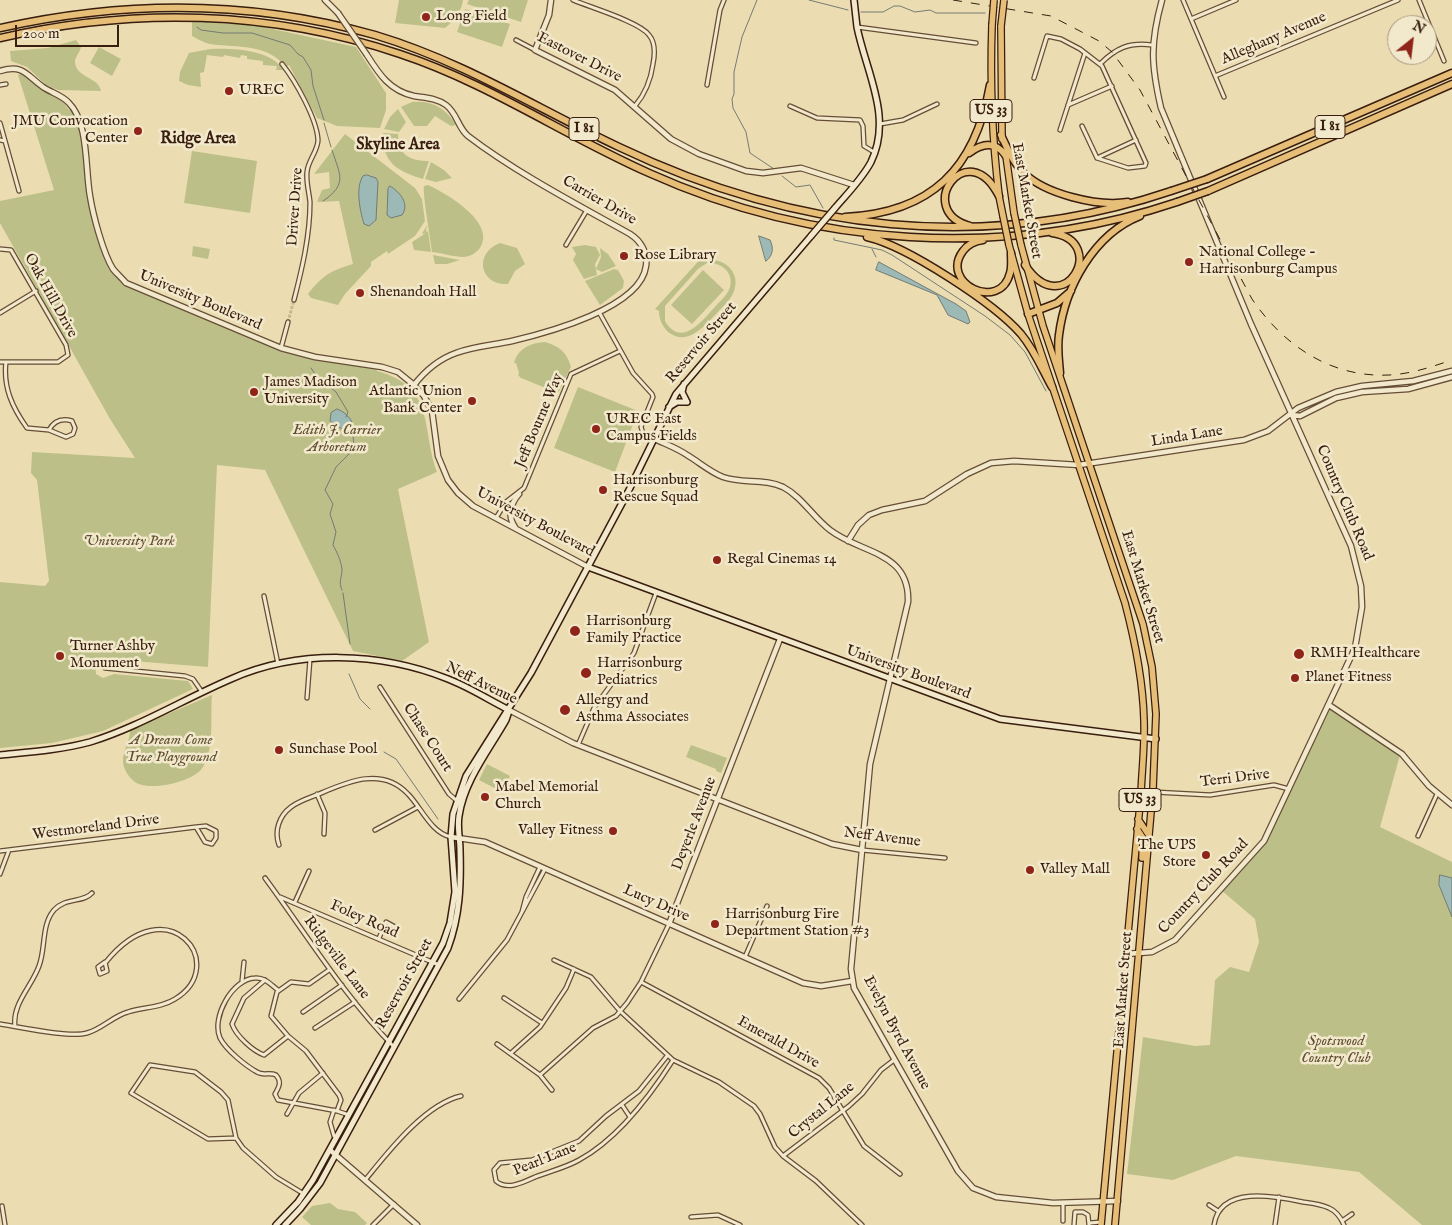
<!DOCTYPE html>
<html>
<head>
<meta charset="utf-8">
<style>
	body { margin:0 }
	#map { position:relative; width:1452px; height:1225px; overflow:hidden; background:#ebddb1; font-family:"IM FELL English",serif }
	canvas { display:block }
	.north { position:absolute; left:1387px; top:15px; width:50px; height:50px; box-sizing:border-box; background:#f2e9cc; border:1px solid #a89780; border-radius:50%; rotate:29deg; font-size:14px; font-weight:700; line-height:20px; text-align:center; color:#391d0e }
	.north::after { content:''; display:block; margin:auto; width:18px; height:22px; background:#8f2418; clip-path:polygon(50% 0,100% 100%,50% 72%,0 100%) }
	.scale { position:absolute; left:15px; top:25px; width:104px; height:22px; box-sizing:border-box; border:2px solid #391d0e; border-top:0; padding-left:6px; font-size:15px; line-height:18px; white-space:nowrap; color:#391d0e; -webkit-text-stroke:4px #f2e9cc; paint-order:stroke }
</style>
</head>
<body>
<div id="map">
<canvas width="1452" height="1225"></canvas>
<div class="north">N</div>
<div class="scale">200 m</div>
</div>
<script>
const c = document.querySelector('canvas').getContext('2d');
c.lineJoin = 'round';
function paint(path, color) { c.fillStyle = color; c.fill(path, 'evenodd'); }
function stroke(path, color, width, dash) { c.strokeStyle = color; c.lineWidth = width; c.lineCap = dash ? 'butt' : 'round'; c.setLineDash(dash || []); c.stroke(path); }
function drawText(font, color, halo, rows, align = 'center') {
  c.font = font + ' "IM FELL English",serif'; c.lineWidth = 5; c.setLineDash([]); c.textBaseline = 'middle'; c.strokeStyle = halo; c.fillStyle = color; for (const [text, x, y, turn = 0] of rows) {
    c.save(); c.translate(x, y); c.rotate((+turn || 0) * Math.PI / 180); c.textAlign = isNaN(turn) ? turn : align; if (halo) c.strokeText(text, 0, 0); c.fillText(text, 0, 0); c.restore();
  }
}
paint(new Path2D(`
	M399,0h64c-2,13 -8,20 -18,28l-50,-5z
	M469,0h59l-7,22 -54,-18z
	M465,9l45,15 -8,23 -45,-15z
	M192,21l67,5 97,21 30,46v17l-6,18 -43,-2 -20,-8 -28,-53 -3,2c-20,-24 -48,-19 -76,-23 -6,-1 -12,-5 -18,-8z
	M76,40l5,7c-1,5 -6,10 -6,15 1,16 24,15 26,29l-43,-1 -12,-5 -19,-18 -16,-6 -1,-10 38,-3z
	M99,47l22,12 -9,17 -22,-13z
	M210,49c21,-1 62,0 73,21h-7l1,-4 -14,-1v-4l-16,-2v-3l-6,-1 -1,3 -16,-3 -1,2 -16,-2 -3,17 -4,1 1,14 -13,-2 -9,-4 1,-9 9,-19z
	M26,71l17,16 17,9 8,13 8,3 9,38 5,47 8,29 15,42 13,15 155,65 34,9 60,8 2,6c59,16 44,57 60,101l-39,17 31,153 -27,19 -49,-10 -88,-181 -48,-5 -9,202 -113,-9 1,16 7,4 11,-4 74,7 5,8 -90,42 -51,12 -52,5v-166l45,4 4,-5 -12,-101 -6,-7 1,-21 103,6 -25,-39 -110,-196v-22l54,-11 -36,-115z
	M412,102c20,-2 34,6 44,23l-5,1 -16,-10 -8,10h-13l-13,-19z
	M398,109l8,13 -7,10 -15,-3 6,-12z
	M383,133l15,1c0,21 12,27 31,27l-6,18c-26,-8 -41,-16 -40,-46z
	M345,134l70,54 7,11 3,22 -10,15 -27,18 -1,-3 -16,11v4l-26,28 -7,11 -27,-7 -3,-4c15,-19 22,-23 45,-30l-14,-63 -22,1 5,-12 8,-2 -1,-16 -15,2z
	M192,151l65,10 -7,52 -66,-10z
	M431,162l13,8 8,8 -16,4 -11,-3z
	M428,185c18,8 69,38 52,63 -4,5 -10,9 -17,9 -9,0 -21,-4 -31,-5 -1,-10 -10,-61 -8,-66z
	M427,225l-1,7 2,-1 3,21 -17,-2 -2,-8 14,-9 -4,1z
	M500,243l17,5 8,16 -10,7 -7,13c-28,2 -35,-31 -8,-41z
	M585,245l11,2 4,8 -5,9 2,11 -13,4 -11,-19 3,-6 -4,-7z
	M193,246l17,3 -2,10 -16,-3z
	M600,248l8,6 8,12 -14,6 -6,-3 5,-12z
	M705,254l4,3 -2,3c18,-2 34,13 27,31 -3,9 -11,15 -17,22 -13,13 -29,34 -49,19 -6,-6 -9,-13 -9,-21l-4,-2zM707,263c14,-1 27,9 23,24 -2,8 -11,15 -16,21 -13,14 -33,40 -49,13v-15l33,-37z
	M433,255l27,5 -13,4h-12z
	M614,269l4,1 6,11 -1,7 -23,17 -15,-24z
	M703,270l21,20 -32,34 -21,-19z
	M545,342c15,4 22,11 26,25l-13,26 -37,-15 -3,-3 1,-2 -3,-10h-2c4,-15 17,-20 31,-21z
	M578,387l60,24 -23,61 -61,-24z
	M212,695c-2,23 3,51 -9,72 -9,15 -49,23 -64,17 -7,-2 -13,-11 -15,-17 -4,-13 6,-24 6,-37z
	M1331,707l69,48 -20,72 72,35v363h-30l-63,-53 -123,-16 -63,24 -46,-6 16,-137 52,9 15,-1 5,-65 15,-13 19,5 10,-30 -4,-23 -34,-29 46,-49z
	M691,745l36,13 -6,15 -5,-2v-2l-30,-12z
	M487,764l23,12 -8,16 -23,-12z
	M330,1203l8,6 17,3 12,11 -2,2h-54l-9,-8 10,-11z`), '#bcc088');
const water = new Path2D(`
	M367,175l9,3 2,4 -2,38 -7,6 -5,-2c-4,-13 -9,-37 -1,-48z
	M390,186c10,6 20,18 12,29l-11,3 -4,-3 1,-26z
	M759,236l11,4c4,8 3,16 -4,21z
	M879,262l77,42 10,7 4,11 -2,2 -20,-9 -11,-20 -61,-25z
	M337,409c10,3 19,15 18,25h-5l-20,-13 1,-8z
	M1440,875l12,3v39l-13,-32z`);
paint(water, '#9cb9b6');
stroke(water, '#747b73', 1);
stroke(new Path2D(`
	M757,0l-15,37 -8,35v22l-2,5 1,9 13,24 4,21 24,16
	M809,0l39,10
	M861,12h22l11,-6h6l15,6 15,-2 6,3h49
	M197,27l4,3 22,3h29l38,12 8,9 5,3 8,13 2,16 11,34
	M324,123l7,24
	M782,176l14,11 14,-2 13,23
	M323,201c25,-17 17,-26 9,-51
	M834,238v2l48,10 10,5 93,61 25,19 15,17 21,39
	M872,249l4,8
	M311,368l6,9 19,15 12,20 -2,5
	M342,590c-4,-9 0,-12 0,-21 -1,-8 -5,-17 -9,-24l3,-13 -6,-18 3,-10 -8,-14 11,-23 18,-18 -1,-14
	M343,593l7,51
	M349,674l11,25 10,10
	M384,752l12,7 42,60`), '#747b73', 1);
stroke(new Path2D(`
	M288,322l6,-22`), '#c7b790', 3, [3, 1.5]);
const minor = new Path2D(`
	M573,0c16,7 67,22 76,35 7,8 6,19 4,29 -2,15 -8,30 -18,42
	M1183,0l41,97
	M1419,0l25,61
	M1191,19l45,-19
	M857,27l119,16
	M516,40l19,10
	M282,64c13,16 35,55 36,76 0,11 -10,20 -11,32 -1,10 2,20 3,30 0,34 -8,67 -16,98
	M1100,64c16,-16 29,-22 52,-19
	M1215,76l183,-76
	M1034,78l13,-42 14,3 19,10 22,17 44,97 -1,3 -17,2 -31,-10
	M0,85l6,-1
	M707,85l13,-75 4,-10
	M1068,105l44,-19
	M790,106l27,12 43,2 3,6 1,20 10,6
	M0,123l19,68
	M880,124l23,-4 34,-16
	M1082,126l15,32 39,-18
	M1060,130l25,-77
	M0,140l5,1
	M566,245l21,-35
	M0,249l11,1 55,95 2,10 -10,7h-58
	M599,312l34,61 19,21 1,3 -12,30 2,6 10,5
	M0,313l36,-22
	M281,348l7,-26
	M6,362c-3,25 6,45 21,66l22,2 17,7 7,-3 2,-6 -3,-7c-10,-3 -18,0 -23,9
	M496,518l10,-16 18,-14 47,-114 49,-23
	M264,596l14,68
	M105,668l80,8 8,3 9,13
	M380,687l69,107 7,6
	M307,698l3,-39
	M578,745l16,-37 40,-55 22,-60
	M1154,792l56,3 64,-10 15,4
	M317,794l8,19 -1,21
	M206,826l10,5v7l-4,6 -7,-2 -9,-15z
	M375,830l43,-23
	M1418,836l19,-42
	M279,845c-5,-14 0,-29 12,-38 8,-6 18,-9 28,-13 28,-12 63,-28 89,0 13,13 23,39 43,43
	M862,850l83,8
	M0,851l196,-24
	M540,867l-14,30 -4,15 23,-43
	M0,874l9,-24
	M265,878c42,57 79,118 129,169
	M280,897l159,68
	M295,902l14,-31
	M379,938l7,-16 9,5
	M745,957l22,-51
	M554,960l37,17 29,34 53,49 46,22 35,24 6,8 15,33 8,9 33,25 46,44
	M105,962l2,9 -7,3 -2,-7z
	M265,980l-21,18 -12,26c4,12 21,27 32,31l24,-19 -17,-20 6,-24 14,-10 18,2 20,-14
	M242,981l2,-19
	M641,982l178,96 10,10 35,58 36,28
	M278,990c-7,-5 -13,-13 -23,-12 -23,1 -44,40 -35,60 6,12 26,28 37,34 6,4 13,0 19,3 6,7 3,12 -1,19l3,6 59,11 12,4
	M504,998l38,25
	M459,999l48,-59 15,-28
	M303,1012l39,-27
	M0,1024c20,3 70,14 87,9 15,-4 26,-17 41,-21 15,-5 33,-4 47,-13 56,-34 -7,-114 -69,-37
	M15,1026c-3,-22 17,-40 24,-60 7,-18 2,-41 15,-56 12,-13 29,-7 38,-17
	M315,1028l40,-26
	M288,1036l18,15 33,44 2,5 -4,11
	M497,1044l43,31 12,15
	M511,1053l29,-26 26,-39 8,-19
	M667,1056l-28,35 -33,25 -27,25 -47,19 -32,3 -6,7 2,11c11,10 28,1 39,-4 15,-6 30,-9 44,-17 39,-21 71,-64 94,-100
	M540,1075l53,-47 23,-12 11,-13 14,-21 28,-58
	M622,1105l8,12
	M287,1114l12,-21 24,-20
	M334,1136l-4,-14 4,-12
	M236,1138l-28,1 -77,-46 19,-28 45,7 26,20 7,8 8,38 7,10 33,29 28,17
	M783,1156l66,-50 13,-12 19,-24 13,-10
	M366,1179c22,-27 59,-75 95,-83
	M1209,1205l9,6
	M2,1206l3,19
	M691,1217l27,-2 22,10
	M1063,1221v-18
	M1342,1221l10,-7
	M1090,1223l11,-1
	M373,1225l21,-21
	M1074,1225l1,-13h8l5,3 1,10
	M1214,1225c6,-40 61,-29 89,-23 8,1 18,2 26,6 7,3 12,10 15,17
	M1275,1225l4,-28`);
const tertiary = new Path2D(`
	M325,0l13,13
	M551,0l-2,15 -14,35 80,40 56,49 28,15 47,17 17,2 38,-5 53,17
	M367,55c12,19 23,36 47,41 12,2 22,2 32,9 11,8 12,23 22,31 47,36 110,69 162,98 11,7 18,19 16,32 -5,42 -100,67 -134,75 -18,4 -38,5 -56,12 -17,6 -31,18 -42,32
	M0,71c24,-7 26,4 43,16 9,6 19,8 26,16 20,20 16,66 21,93 3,19 13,57 23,73 4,5 9,9 13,14l155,65 34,9 67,10 16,5 16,13 10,11 8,15 6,45 10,24 10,13 15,13 115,61
	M1292,415l8,1 36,-18 26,-6 46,-3 44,-12
	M653,438c12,6 24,10 34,17 12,7 23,17 36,22 20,7 41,1 60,10 19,10 30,30 47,43 31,24 80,21 78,72l-38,162 -19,205 3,19 104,183 15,17 23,9 57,6 65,-2
	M515,527c-8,-11 -4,-24 4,-33
	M848,541l10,-16 11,-10 13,-5 43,-9 42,-27 24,-11 23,-2 65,4 165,-25 24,-9 30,-23 38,-16 26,-6 51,-5 39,-10
	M1329,705l73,49 27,32 23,19
	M509,710l64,33 259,101 30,6
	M451,837l34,5 318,141 18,3 31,-5
	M669,924l111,-285
	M1126,954l26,-2 23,-12 89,-99 91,-193 7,-41 -1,-21 -10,-40 -100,-222 -90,-216c-10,-43 -11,-65 1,-108
	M330,1150l87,75`);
const secondary = new Path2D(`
	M835,208c12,-14 27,-29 36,-46 22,-45 -5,-90 -14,-135 -1,-9 -2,-18 -3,-27
	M684,384l-2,8 5,10
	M669,407l8,-5h10
	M588,567l412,152 156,20
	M0,755c30,-3 60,-5 90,-13 49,-15 94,-43 141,-63 68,-30 149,-27 217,0 21,8 41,21 61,31
	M276,1225l22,-23 15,-22 130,-237 7,-20 5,-31 -4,-55 2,-23 13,-38 65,-103 97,-181 48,-98 135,-158
	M285,1225l15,-16 20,-26 128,-235c12,-33 13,-63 12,-98 0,-11 -3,-23 -1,-34 5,-35 30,-66 47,-96l3,-9`);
const primary = new Path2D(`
	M992,25c-2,57 0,113 7,170
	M1001,26l1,113`);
const trunk = new Path2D(`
	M1006,156l8,57
	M999,196l4,20
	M1009,245l19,69 97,289c10,38 18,78 19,117 1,25 -2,49 -3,73l-40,432
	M1021,245l22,81 100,298 9,43 4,47 -3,75 -38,436
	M1138,819l10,15
	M1137,829l6,9 -1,20`);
const motorway = new Path2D(`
	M0,28c125,-28 252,-28 375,7 90,27 161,73 244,112 176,84 365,107 552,44
	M0,38c133,-31 270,-28 400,16 88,29 165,82 249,119 164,74 356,87 528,29
	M1001,135c6,13 12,27 22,37 21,22 75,35 105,30
	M969,153c14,-10 27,-12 37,3
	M1207,179l245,-106
	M1208,191l244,-107
	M845,217c86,-4 130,-48 145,-132
	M970,226c-57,-15 -3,-93 29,-30
	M867,237c40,9 128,67 154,97 14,17 21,35 31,53
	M983,240c-8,1 -15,4 -20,11 -24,32 37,62 47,22 2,-6 1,-13 1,-20
	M1025,265c39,59 85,-24 27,-32
	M1028,314l29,-11 14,-12
	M1060,373c-1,-13 -3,-25 -1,-38 6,-48 35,-101 81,-119`);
stroke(minor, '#664d37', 5.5);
stroke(tertiary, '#664d37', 7);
stroke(secondary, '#391d0e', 8);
stroke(primary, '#391d0e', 8);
stroke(trunk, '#391d0e', 8);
stroke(motorway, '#391d0e', 9);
stroke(minor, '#f2e9cc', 3);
stroke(tertiary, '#f2e9cc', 4.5);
stroke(secondary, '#f2e9cc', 5);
stroke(primary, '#e6be78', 5.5);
stroke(trunk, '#e6be78', 5.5);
stroke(motorway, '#e6be78', 6);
stroke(new Path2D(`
	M953,0l98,16 48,25 13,11 28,38 112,209c31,46 79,79 137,76 22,-1 42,-8 63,-15`), '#391d0e', 1, [9, 9]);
const tertiaryBridge = new Path2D(`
	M338,13l29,42`);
const secondaryBridge = new Path2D(`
	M811,236l24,-28`);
const primaryBridge = new Path2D(`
	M992,25l2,-25
	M1001,26l3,-26`);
const trunkBridge = new Path2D(`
	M1014,213l7,32
	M1003,216l6,29`);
const motorwayBridge = new Path2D(`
	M1171,191l36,-12
	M1177,202l31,-11`);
stroke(tertiaryBridge, '#664d37', 7, []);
stroke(secondaryBridge, '#391d0e', 8, []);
stroke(primaryBridge, '#391d0e', 8, []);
stroke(trunkBridge, '#391d0e', 8, []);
stroke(motorwayBridge, '#391d0e', 9, []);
stroke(tertiaryBridge, '#f2e9cc', 4.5);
stroke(secondaryBridge, '#f2e9cc', 5);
stroke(primaryBridge, '#e6be78', 5.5);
stroke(trunkBridge, '#e6be78', 5.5);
stroke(motorwayBridge, '#e6be78', 6);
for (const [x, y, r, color] of [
	[426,17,5,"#8f2418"],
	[229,91,5,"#8f2418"],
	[138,131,5,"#8f2418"],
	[624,256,5,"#8f2418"],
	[1189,262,5,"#8f2418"],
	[360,293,5,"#8f2418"],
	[254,392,5,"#8f2418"],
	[472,401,5,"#8f2418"],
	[596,429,5,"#8f2418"],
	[603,490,5,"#8f2418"],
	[717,560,5,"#8f2418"],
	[575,631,6,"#8f2418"],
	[1299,654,6,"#8f2418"],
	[60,656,5,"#8f2418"],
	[586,673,6,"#8f2418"],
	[1295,678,5,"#8f2418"],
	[565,710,6,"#8f2418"],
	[279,750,5,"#8f2418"],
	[485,797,5,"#8f2418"],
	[613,831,5,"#8f2418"],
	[1206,855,5,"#8f2418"],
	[1030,870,5,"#8f2418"],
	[715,924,5,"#8f2418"]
]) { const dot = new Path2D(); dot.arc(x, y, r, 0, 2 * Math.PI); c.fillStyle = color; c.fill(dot); stroke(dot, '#f2e9cc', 2); }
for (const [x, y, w] of [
	[991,111,42],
	[1330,127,30],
	[584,129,30],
	[1140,800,42]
]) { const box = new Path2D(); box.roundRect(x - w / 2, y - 11.5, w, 23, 4); c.fillStyle = '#f2e9cc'; c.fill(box); stroke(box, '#391d0e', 1); }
drawText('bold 14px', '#391d0e', null, [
	["US 33",991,111],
	["I 81",1330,127],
	["I 81",584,129],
	["US 33",1140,800]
]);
drawText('15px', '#391d0e', '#f2e9cc', [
	["Long Field",436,17],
	["UREC",239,91],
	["JMU Convocation",128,122,"right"],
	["Center",128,139,"right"],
	["National College -",1199,253],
	["Harrisonburg Campus",1199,270],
	["Rose Library",634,256],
	["Shenandoah Hall",370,293],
	["James Madison",264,383],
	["University",264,400],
	["Atlantic Union",462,392,"right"],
	["Bank Center",462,409,"right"],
	["UREC East",606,420],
	["Campus Fields",606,437],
	["Harrisonburg",613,481],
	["Rescue Squad",613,498],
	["Regal Cinemas 14",727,560],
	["Harrisonburg",586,622],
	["Family Practice",586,639],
	["Turner Ashby",70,647],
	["Monument",70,664],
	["RMH Healthcare",1310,654],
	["Harrisonburg",597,664],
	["Pediatrics",597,681],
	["Planet Fitness",1305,678],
	["Allergy and",576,701],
	["Asthma Associates",576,718],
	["Sunchase Pool",289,750],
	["Mabel Memorial",495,788],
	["Church",495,805],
	["Valley Fitness",603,831,"right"],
	["The UPS",1196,846,"right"],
	["Store",1196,863,"right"],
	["Valley Mall",1040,870],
	["Harrisonburg Fire",725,915],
	["Department Station #3",725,932]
], 'left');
drawText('15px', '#391d0e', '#f2e9cc', [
	["Alleghany Avenue",1274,39,-23],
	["Eastover Drive",579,58,27],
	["Carrier Drive",599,201,30],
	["East Market Street",1026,201,80],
	["Driver Drive",296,207,-86],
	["Oak Hill Drive",50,296,61],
	["University Boulevard",200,301,23],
	["Reservoir Street",702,343,-50],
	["Jeff Bourne Way",540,421,-67],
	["Linda Lane",1187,437,-9],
	["Country Club Road",1344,503,67],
	["University Boulevard",535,523,28],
	["East Market Street",1142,587,73],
	["University Boulevard",908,673,20],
	["Neff Avenue",481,684,26],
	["Chase Court",427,738,57],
	["Terri Drive",1235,779,-7],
	["Deyerle Avenue",695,824,-69],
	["Westmoreland Drive",96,828,-7],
	["Neff Avenue",882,838,7],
	["Country Club Road",1204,887,-47],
	["Lucy Drive",656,904,24],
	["Foley Road",364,920,24],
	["Ridgeville Lane",336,958,53],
	["Reservoir Street",405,984,-61],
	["East Market Street",1124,990,-86],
	["Evelyn Byrd Avenue",896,1033,62],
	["Emerald Drive",778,1043,29],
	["Crystal Lane",822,1111,-39],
	["Pearl Lane",545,1160,-22]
]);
drawText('italic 15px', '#604e33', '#f2e9cc', [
	["Edith J. Carrier",337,431],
	["Arboretum",337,448],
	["University Park",129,542],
	["A Dream Come",171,741],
	["True Playground",171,758],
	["Spotswood",1336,1042],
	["Country Club",1336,1059]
]);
drawText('bold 16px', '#391d0e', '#f2e9cc', [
	["Ridge Area",198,140],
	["Skyline Area",398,146]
]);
</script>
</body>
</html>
